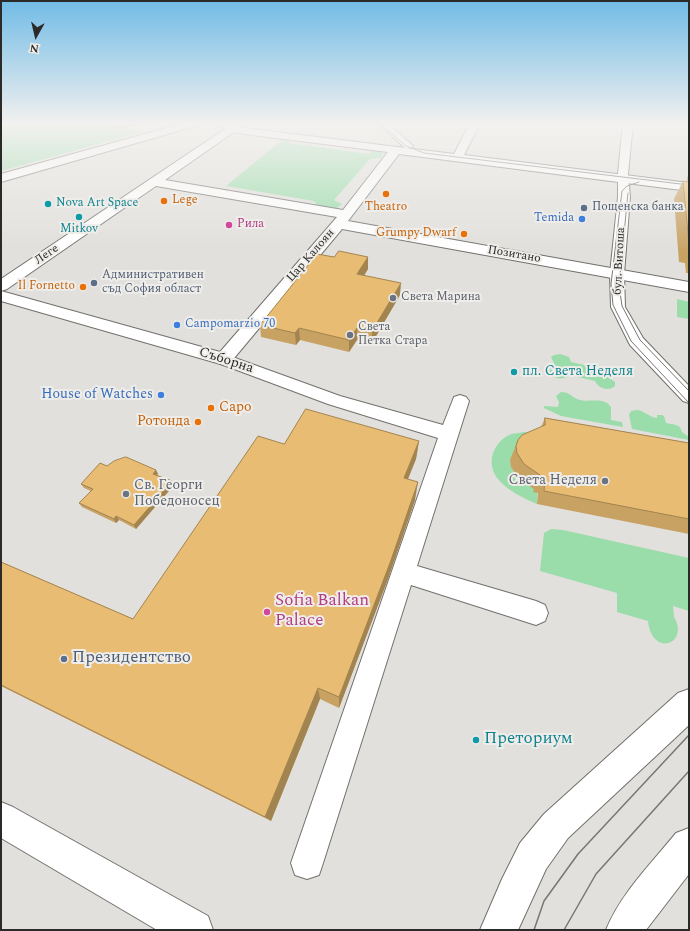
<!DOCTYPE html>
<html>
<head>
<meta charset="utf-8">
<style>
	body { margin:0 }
	#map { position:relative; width:690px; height:931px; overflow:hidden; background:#e2e0dc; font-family:Spectral,serif }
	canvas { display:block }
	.frame { position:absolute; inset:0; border:2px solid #2b2a29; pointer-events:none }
	.north { position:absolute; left:16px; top:16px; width:40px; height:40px; -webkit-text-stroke:3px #efede9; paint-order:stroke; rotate:188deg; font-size:11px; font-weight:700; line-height:16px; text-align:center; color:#2b2a29 }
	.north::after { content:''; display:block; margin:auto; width:14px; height:18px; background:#2b2a29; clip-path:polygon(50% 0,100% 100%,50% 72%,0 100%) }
</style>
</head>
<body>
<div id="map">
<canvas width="690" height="931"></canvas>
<div class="frame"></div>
<div class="north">N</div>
</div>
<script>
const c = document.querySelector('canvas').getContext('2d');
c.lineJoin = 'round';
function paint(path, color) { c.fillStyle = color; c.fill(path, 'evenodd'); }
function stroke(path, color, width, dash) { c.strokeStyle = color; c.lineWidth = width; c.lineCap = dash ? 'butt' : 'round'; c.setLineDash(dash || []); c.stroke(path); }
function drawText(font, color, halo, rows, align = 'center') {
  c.font = font + ' Spectral,serif'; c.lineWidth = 4; c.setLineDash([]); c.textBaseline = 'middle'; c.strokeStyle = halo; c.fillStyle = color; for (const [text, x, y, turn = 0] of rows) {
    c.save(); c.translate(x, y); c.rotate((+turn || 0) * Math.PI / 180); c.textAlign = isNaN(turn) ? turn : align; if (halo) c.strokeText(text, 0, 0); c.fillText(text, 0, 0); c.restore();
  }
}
paint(new Path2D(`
	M1,123h100l41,9 -141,39z
	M283,139l9,1 -3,3 80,11 3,-4 8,1 3,3 -2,4 -11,1 -36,41 8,4 -6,5 -18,-2 -4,-6 -88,-15z
	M677,299l12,3v17l-12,-2z
	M560,354l9,3 2,5 35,8v6l9,6v4c-7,6 -17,2 -20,-5l-26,-6 -2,2c-7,3 -14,1 -18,-5l5,-9 -3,-6 3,-2z
	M561,392c7,0 9,3 14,6 12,7 27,-3 36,9v13l11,2 1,5 -62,-11 -17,-8v-2l14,1 1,-5 -3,-6z
	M637,410c8,1 12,7 20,8v-3h5l2,1 2,7c7,2 14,0 16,9l7,5v3l-57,-11 -3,-14 2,-4z
	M525,432l14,1 -29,27c3,24 21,19 27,31 1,4 0,9 0,13 -14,-6 -29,-13 -39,-25 -12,-15 -6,-35 11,-44 5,-2 11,-2 16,-3z
	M551,529l12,1 126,28v53l-16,-5 1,11c16,27 -22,41 -26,4l-31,-9v-19l-77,-22 4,-38z`), '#9adcaa');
const pedestrian = new Path2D(`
	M378,123h9l24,21 2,2 -2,2h-6z
	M623,123h10l-5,51 2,23 -6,77 1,33 18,31 46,48v17l-6,-2 -53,-56 -19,-38 -1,-33 8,-77v-23z
	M224,354l116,42 103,29 11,-28 6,-2 6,2 3,4 -52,165 119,35 9,4 3,8 -3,8 -9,4 -125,-40 -88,278 -4,12 -12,4 -12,-4 -4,-12 147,-425 -110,-34 -110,-41 -2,-4 2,-4z`);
const minor = new Path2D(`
	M184,123h16l-1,2 -198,57v-8z
	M214,123h13l17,5 210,26 16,-31h10l-16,32 225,28v8l-290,-37 -51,67 341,61v10l-347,-63 -112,134 -6,2 -223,-64v-10l219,61 117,-135 -181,-31 -149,103 -6,2v-12l224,-150zM234,132l10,2 144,18 -45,58 -178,-30z`);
const secondary = new Path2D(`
	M689,689v36l-121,113 -22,31 -28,61h-38l22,-51 18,-36 24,-29 134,-121z
	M689,828v46l-43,56h-40c15,-37 45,-66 70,-97z`);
const primary = new Path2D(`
	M1,802l12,5 195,109 5,14h-56l-156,-92z`);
stroke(pedestrian, '#72706d', 2);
stroke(minor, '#72706d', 2);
stroke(secondary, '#72706d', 2);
stroke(primary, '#72706d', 2);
paint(pedestrian, '#fff');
paint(minor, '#fff');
paint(secondary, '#fff');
paint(primary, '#fff');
stroke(new Path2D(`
	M379,123l27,23 18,7 265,32
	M639,182l-12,4 -5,5 -11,93 2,21 18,36 58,62
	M628,193l-9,92 3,21 18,34 49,51`), '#787674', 1);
stroke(new Path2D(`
	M534,930l10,-29 34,-47 111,-119
	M564,930l32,-56 93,-103`), '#787674', 1.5);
paint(new Path2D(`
	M101,123h43l-23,6 -2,-2 -7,2z
	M688,177h1v96h-3l-1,-10 -6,-1 -5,-63 9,-18 3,1z
	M368,257v12l-4,7 36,19 -28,48 -15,-3 -8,12 -49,-12 -4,5 -35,-8 -1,-12z
	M545,418l144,25v91l-152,-30 1,-11 -5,-1 1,-3 -16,-11 -7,-11 -1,-7 8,-20 23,-13z
	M419,441l-3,18 -8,20 7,21 -27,79 -49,129 -19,-9 -49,122 -270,-135v-124l132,57 151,-175z
	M107,466l49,4 2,4 -1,1 17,10 -38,44 -17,-9 -3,3 -34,-16 -3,-4 12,-12 -7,-3 -3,-4z`), '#c8a263');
paint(new Path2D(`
	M110,123h7l2,4 -7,2z
	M120,123h24l-23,6z
	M368,257v12l-11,17v-12z
	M401,283l-1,12 -28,48v-12z
	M299,328l1,12 -4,5 -1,-12z
	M357,328v12l-8,12v-12z
	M419,441l-3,18 -15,37 3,-18z
	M156,470l2,4 -3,3 -2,-3z
	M172,481l2,4 -38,44 -2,-4z
	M418,482l-3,18 -27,79 -49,129v-11z
	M116,516l3,4 -3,3 -2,-4z
	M318,688l2,11 -49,122 -6,-4z`), '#a28450');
const building = new Path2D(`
	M688,177h1v66l-6,-62 6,1z
	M339,251l29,6 -11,17 44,9 -29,48 -15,-3 -8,12 -50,-12 -4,5 -35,-8 57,-71 17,3z
	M306,409l113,32 -15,37 14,4 -28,81 -51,134 -21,-9 -53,129 -264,-132v-123l132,57 125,-183 26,8z
	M545,418l144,25v76l-145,-28 1,-12 -5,-1v-3l-16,-11 -7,-11 -1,-7 2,-6 4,-5 23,-10z
	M126,457l30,13 -3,4 19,7 -38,44 -18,-9 -2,3 -35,-16 14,-14 -12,-5 19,-21 7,3 7,-5z`);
paint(building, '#e8bc73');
stroke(building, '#a28450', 1);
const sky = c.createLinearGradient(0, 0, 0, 253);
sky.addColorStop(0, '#71bbe6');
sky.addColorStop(0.49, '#f2f1ef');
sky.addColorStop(1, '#f2f1ef00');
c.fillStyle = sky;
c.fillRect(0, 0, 690, 253);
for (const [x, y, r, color] of [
	[386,194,4,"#e8710a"],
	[164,201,4,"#e8710a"],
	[48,204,4,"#0f9aa8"],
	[584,208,4,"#5c6f8a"],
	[79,217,4,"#0f9aa8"],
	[582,219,4,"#3f7fe0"],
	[229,225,4,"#d1479c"],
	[464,234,4,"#e8710a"],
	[94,283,4,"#5c6f8a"],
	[83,287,4,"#e8710a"],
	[393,298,4,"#6b7280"],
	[177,325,4,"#3f7fe0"],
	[350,335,4,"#6b7280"],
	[514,372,4,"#0f9aa8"],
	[161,395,4,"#3f7fe0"],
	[211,408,4,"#e8710a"],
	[198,422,4,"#e8710a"],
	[605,481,4,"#6b7280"],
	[126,494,4,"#6b7280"],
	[267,612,4,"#d1479c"],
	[64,659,4,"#5c6f8a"],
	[476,740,4,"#0f9aa8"]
]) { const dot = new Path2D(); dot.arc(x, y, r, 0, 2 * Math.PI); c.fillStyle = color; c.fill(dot); stroke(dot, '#efede9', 1.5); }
drawText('12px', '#c56008', '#efede9', [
	["Lege",172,201,"left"],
	["Theatro",386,208,"center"],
	["Grumpy Dwarf",456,234],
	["Il Fornetto",75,287]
], 'right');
drawText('12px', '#0d838f', '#efede9', [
	["Nova Art Space",56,204],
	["Mitkov",79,230,"center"]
], 'left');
drawText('12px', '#4e5e75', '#efede9', [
	["Пощенска банка",592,208],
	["Административен",102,276],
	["съд София област",102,290]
], 'left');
drawText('12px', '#366cbe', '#efede9', [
	["Temida",574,219],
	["Campomarzio 70",185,325,"left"]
], 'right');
drawText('12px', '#b23c85', '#efede9', [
	["Рила",237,225]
], 'left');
drawText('12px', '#2b2a29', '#efede9', [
	["Леге",47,255,-34],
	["Позитано",514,255,10],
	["Цар Калоян",311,256,-49],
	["бул. Витоша",620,261,-87]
]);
drawText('12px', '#5b616d', '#efede9', [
	["Света Марина",401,298],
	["Света",358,328],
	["Петка Стара",358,342]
], 'left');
drawText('14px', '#2b2a29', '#efede9', [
	["Съборна",226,361,18]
]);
drawText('14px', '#0d838f', '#efede9', [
	["пл. Света Неделя",522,372]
], 'left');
drawText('14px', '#366cbe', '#efede9', [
	["House of Watches",153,395]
], 'right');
drawText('14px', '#c56008', '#efede9', [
	["Capo",219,408],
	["Ротонда",190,422,"right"]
], 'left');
drawText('14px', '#5b616d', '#efede9', [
	["Света Неделя",597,481],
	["Св. Георги",134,486,"left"],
	["Победоносец",134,502,"left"]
], 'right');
drawText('17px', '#b23c85', '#efede9', [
	["Sofia Balkan",275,602],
	["Palace",275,622]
], 'left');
drawText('17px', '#4e5e75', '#efede9', [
	["Президентство",72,659]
], 'left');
drawText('17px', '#0d838f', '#efede9', [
	["Преториум",484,740]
], 'left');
</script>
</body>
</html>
